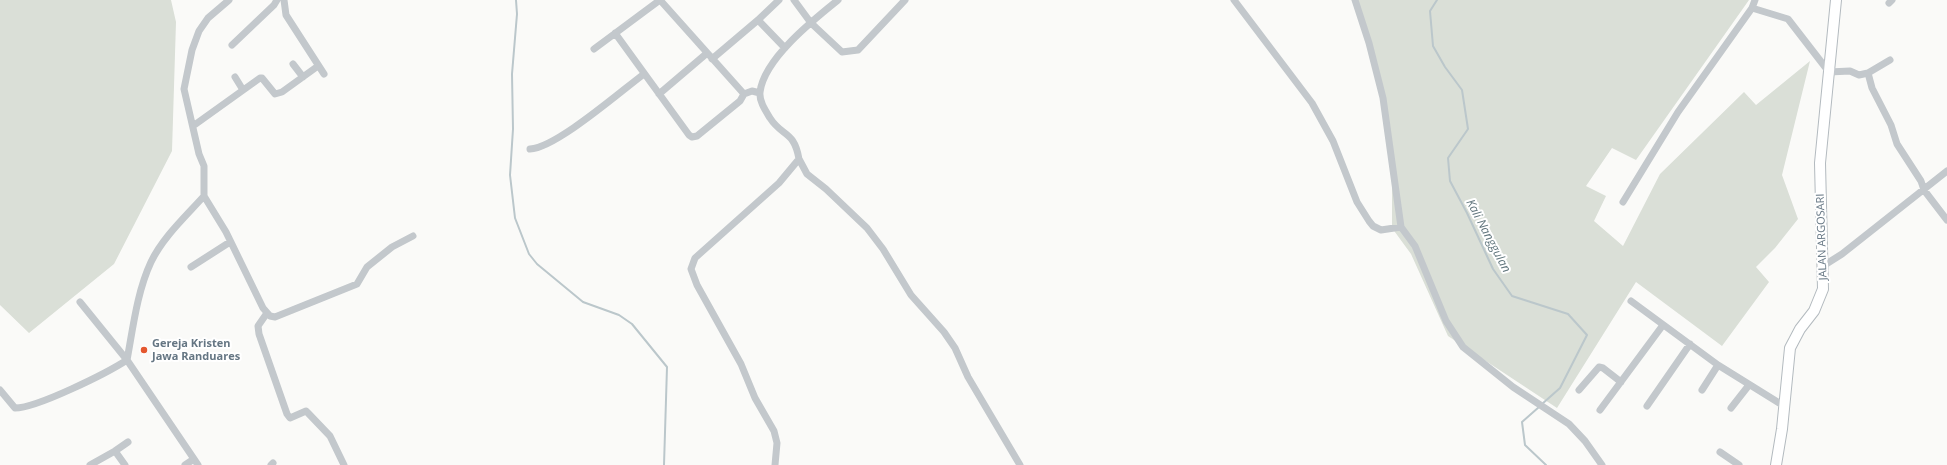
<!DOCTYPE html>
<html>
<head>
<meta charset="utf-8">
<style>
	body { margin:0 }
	canvas { display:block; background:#fafaf8 }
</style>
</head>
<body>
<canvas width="1947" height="465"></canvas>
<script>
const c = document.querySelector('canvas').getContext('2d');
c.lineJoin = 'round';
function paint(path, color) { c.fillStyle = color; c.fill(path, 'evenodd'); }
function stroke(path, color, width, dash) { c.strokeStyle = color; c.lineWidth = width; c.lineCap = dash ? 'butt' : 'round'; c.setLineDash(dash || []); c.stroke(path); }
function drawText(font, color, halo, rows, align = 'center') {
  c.font = font + ' "Open Sans",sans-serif'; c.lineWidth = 4; c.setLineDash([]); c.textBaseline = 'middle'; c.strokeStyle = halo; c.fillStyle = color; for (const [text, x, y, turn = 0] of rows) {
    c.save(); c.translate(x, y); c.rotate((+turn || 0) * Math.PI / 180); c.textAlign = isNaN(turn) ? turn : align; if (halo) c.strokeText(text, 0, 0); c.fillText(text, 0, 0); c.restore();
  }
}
paint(new Path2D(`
	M0,0h171l5,22 -4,129 -58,113 -85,69 -29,-28z
	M1354,0h395l-113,160 -24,-12 -26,38 20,10 -12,25 29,25 37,-72 84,-82 12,13 54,-44 -28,114 16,44 -23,29 -19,19 13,15 -47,64 -86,-64 -79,126 -109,-72 -37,-82 -19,-26v-57l-10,-73z`), '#dadfd7');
stroke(new Path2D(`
	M516,0l1,14 -5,60 1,55 -3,46 5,43 14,36 8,10 46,38 36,13 13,9 35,43 -3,98
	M1437,0l-7,11 3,35 12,21 17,23 6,39 -20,29 2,23 17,32 26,56 19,27 56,18 19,21 -27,53 -18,16
	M1539,407l-17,15 3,23 21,20`), '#bbc7cb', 2);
const secondary = new Path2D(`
	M1776,465l6,-36 8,-81 10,-19 14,-18 9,-22 -3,-126 16,-163`);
stroke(secondary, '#b3babf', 12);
stroke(new Path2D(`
	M284,0l2,15 38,59
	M794,0l17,23 31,29 16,-2 47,-50
	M1234,0l78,103 21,38 24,61 12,19 4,5 8,4 20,-3 14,19 31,75 17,26 50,40 56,37 16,17 17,24
	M1355,0l14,43 14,55 18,129
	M1889,3l3,-3
	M1752,8l36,11 41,53 21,-1 9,4 9,-2 22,-13
	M758,20l27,28
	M615,33l74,102 3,2 5,-1 43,-35 4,-7 -84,-94
	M232,45l42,-40 3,-5
	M594,49l66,-49
	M712,59l46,-39 21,-20
	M293,64l10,13
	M1868,73l4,15 19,37 6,19 24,37 3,9 23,30
	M235,77l8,13
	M659,94l47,-40
	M744,94l8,-3 8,2
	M193,126l67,-48h2l13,16 7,-2 36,-26
	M530,149c26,-1 91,-58 114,-75
	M799,159l8,15 19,15 41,39 16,21 28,46 33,37 11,16 13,29 52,88
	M204,196l22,36 37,76 7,8 5,1 82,-33 10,-17 25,-20 21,-11
	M1623,202l55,-90 74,-104 3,-8
	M1823,266l19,-12 105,-83
	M191,267l39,-25
	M1631,301l87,64 66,41
	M80,302l47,58 67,99
	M267,313l-9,13 1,8 28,80 3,4 16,-7 2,2 22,23 14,29
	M0,390l15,18c22,0 92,-35 112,-48 6,-32 10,-68 24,-98 12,-25 35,-46 53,-66v-30l-5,-12 -15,-65 8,-39 7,-19 9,-13 21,-18
	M1579,390l20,-23 4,1 18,14
	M1702,390l16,-25
	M1647,406l43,-62
	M1731,408l18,-23
	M1600,410l63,-85
	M1720,452l19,13
	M90,465l25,-14
	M125,465l-10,-14 13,-9
	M185,465l9,-6 4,6
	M271,465l2,-2
	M775,465l2,-22 -3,-12 -19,-33 -14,-34 -44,-79 -6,-16 4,-11 84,-75 20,-24c-5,-29 -17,-22 -29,-41 -5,-8 -11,-17 -10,-26 4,-33 53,-72 78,-92`), '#c3c8cc', 7);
stroke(secondary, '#fff', 10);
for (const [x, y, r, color] of [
	[144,350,4,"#e4572e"]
]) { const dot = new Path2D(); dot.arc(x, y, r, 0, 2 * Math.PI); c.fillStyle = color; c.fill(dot); stroke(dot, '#fff', 1.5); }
drawText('11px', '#657683', '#fff', [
	["JALAN ARGOSARI",1822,237,-92]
]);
drawText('bold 11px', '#657683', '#fff', [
	["Gereja Kristen",152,344],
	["Jawa Randuares",152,357]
], 'left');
drawText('italic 12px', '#60757c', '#fff', [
	["Kali Nanggulan",1488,236,62]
]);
</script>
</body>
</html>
